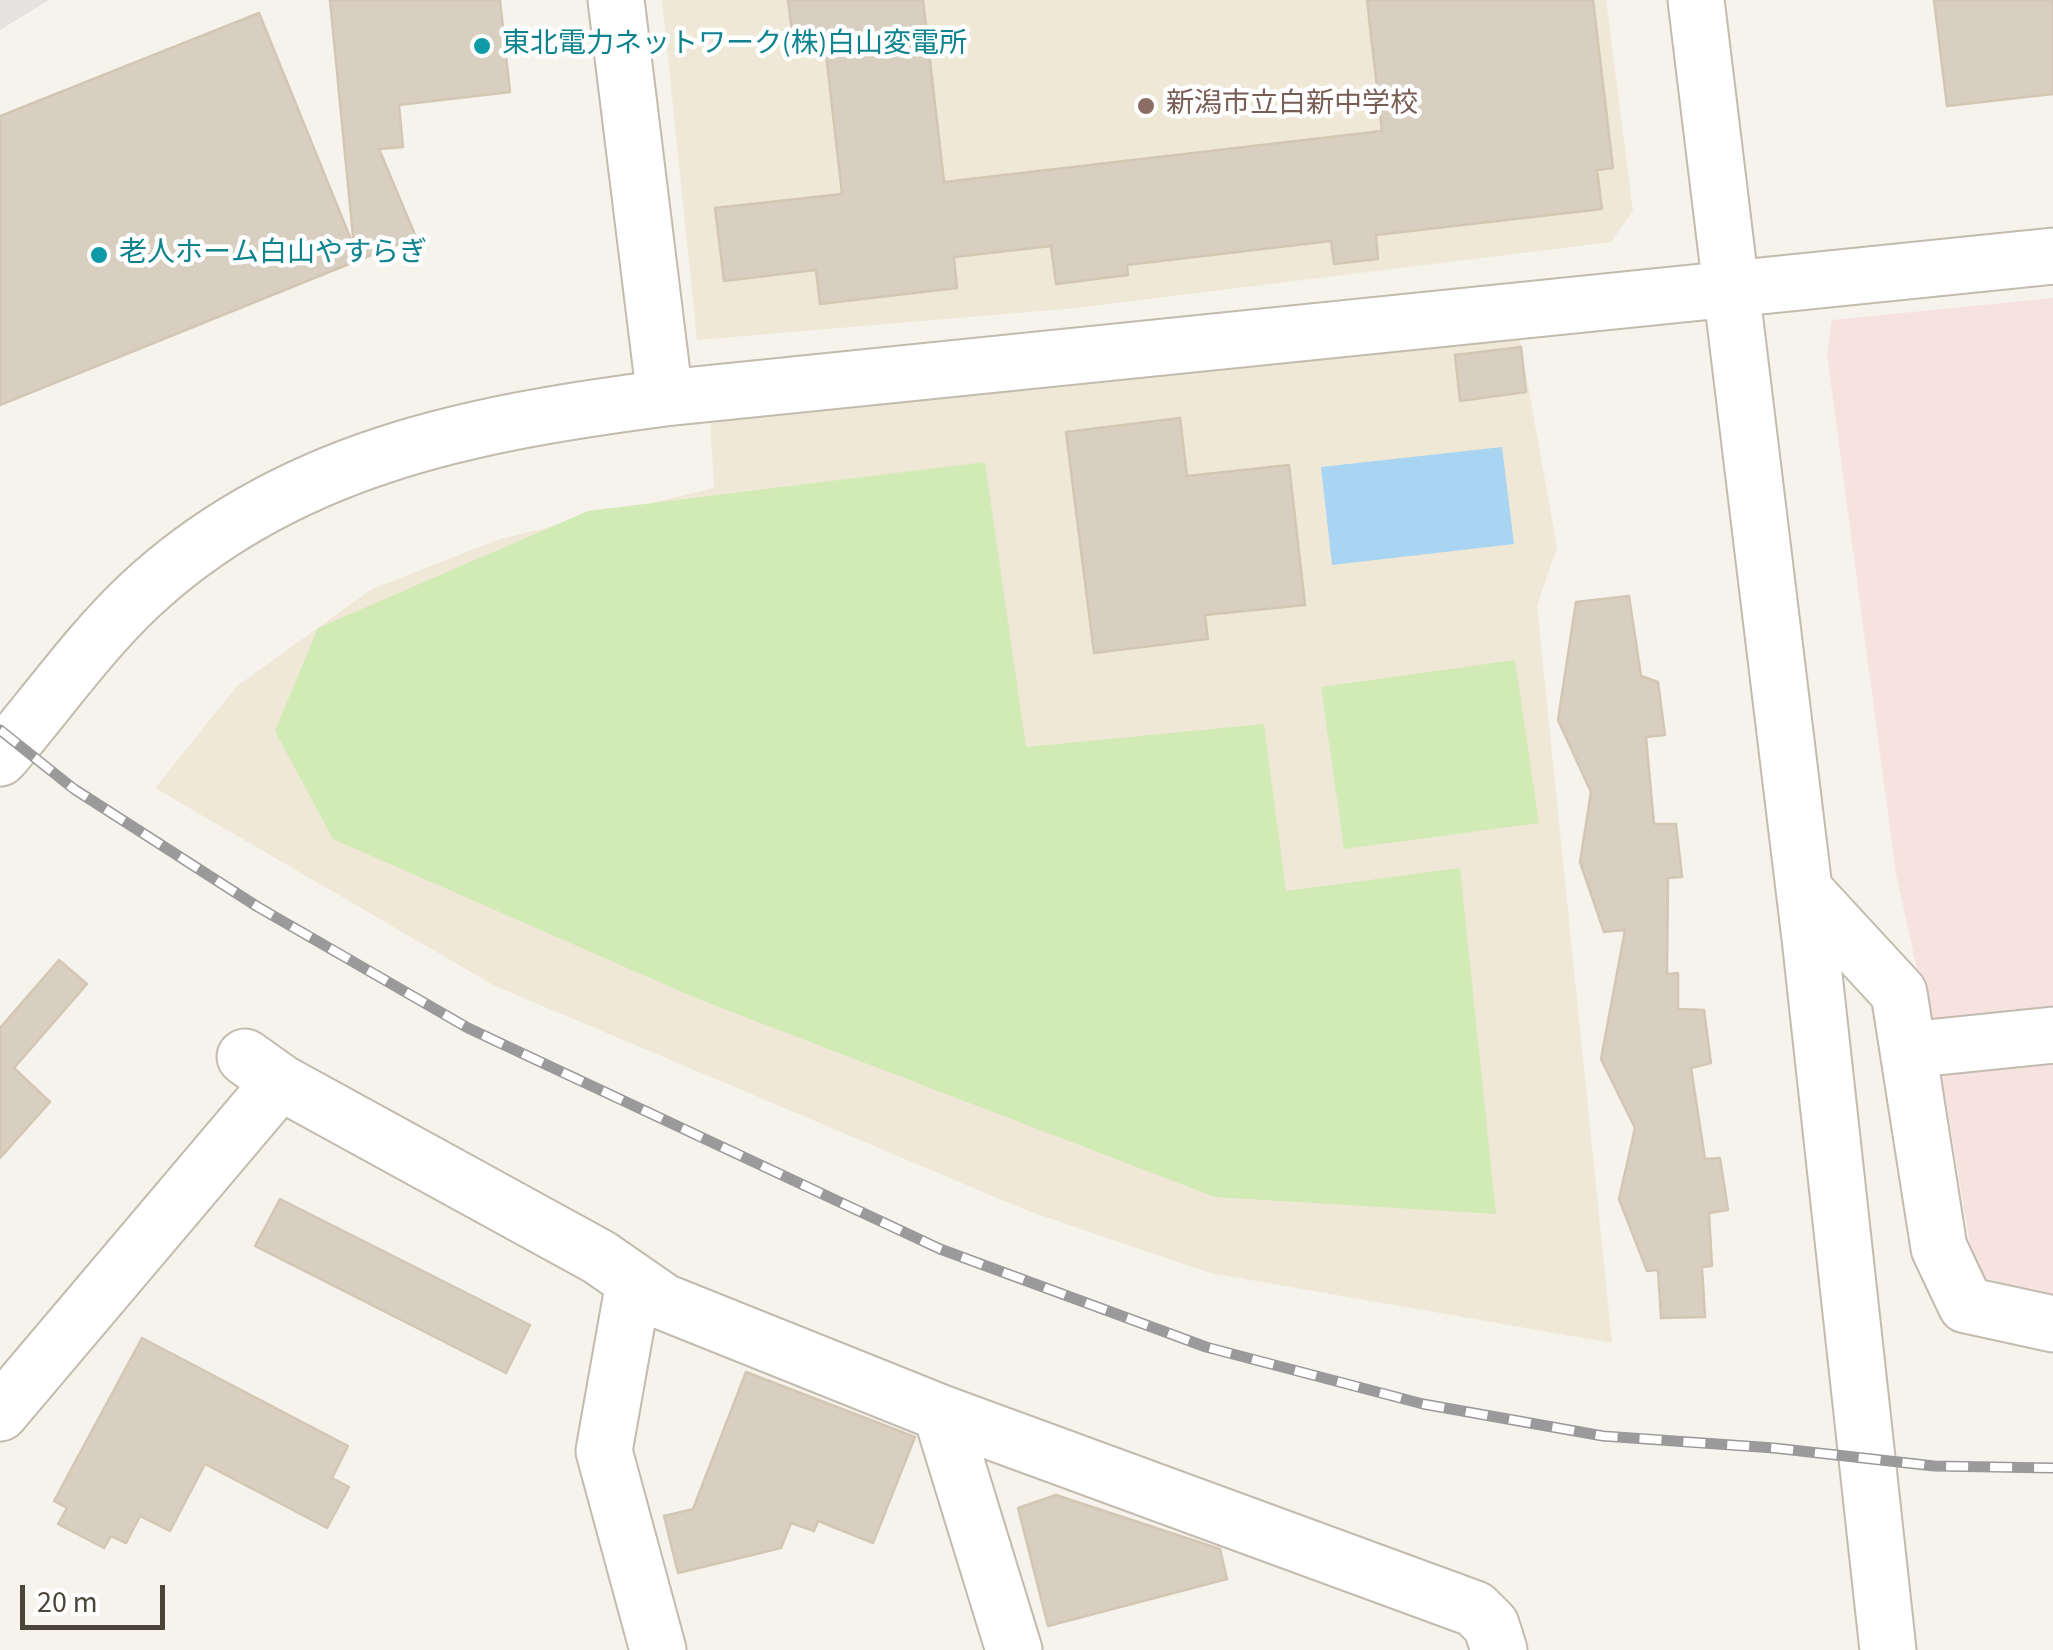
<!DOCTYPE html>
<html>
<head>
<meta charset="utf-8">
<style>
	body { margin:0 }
	#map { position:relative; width:2053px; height:1650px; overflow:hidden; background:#f6f3ec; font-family:"Source Sans 3",sans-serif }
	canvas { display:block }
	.scale { position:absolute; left:20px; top:1585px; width:145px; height:45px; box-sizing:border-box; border:5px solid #4b4439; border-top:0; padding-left:12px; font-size:30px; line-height:35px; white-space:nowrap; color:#4b4439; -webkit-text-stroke:8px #fff; paint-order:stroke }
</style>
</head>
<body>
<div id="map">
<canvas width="2053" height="1650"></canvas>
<div class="scale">20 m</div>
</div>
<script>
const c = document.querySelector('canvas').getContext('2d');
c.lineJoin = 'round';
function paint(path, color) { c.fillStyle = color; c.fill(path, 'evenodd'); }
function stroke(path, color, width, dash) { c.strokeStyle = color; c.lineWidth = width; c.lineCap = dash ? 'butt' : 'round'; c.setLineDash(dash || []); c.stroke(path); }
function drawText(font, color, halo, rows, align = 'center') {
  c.font = font + ' "Source Sans 3","Noto Sans JP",sans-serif'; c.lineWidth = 9; c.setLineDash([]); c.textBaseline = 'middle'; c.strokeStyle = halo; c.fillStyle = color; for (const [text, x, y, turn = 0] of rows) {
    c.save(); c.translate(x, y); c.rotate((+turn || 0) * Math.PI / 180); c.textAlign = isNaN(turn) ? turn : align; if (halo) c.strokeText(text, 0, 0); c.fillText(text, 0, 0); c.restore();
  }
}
paint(new Path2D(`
	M662,0h944l27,211 -22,31 -535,66 -379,32z
	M1518,329l39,218 -20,59 75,737 -402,-70 -182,-62 -535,-226 -338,-197 82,-102 135,-97 128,-50 214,-51 -4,-69 428,-42z`), '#efe8d6');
paint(new Path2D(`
	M2053,298v999l-78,-22 -29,-174 -50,-227 -69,-520 5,-34z`), '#f6e3e0');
paint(new Path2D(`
	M985,462l41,285 238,-23 22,167 174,-23 36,346 -281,-17 -517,-198 -365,-160 -58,-108 43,-103 270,-117z
	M1515,660l24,163 -195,26 -23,-162z`), '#d2eab5');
paint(new Path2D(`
	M0,0h49l-49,30z`), '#e5e3e0');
paint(new Path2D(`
	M1502,447l12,97 -182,21 -11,-98z`), '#a9d4f2');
const building = new Path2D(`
	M330,0h170l10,92 -111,13 4,42 -24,2 37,88 -416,168v-289l259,-103 95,234z
	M788,0h135l21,182 438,-51 -15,-131h226l20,168 -16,2 5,39 -226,26 2,24 -44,5 -3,-23 -204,24 1,10 -72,9 -5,-38 -97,11 3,31 -137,16 -4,-34 -92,11 -9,-73 127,-14 -17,-150 -31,3z
	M1934,0h119v94l-106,12z
	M1521,347l5,45 -66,9 -5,-46z
	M1180,418l7,58 102,-11 16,140 -100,10 3,24 -114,14 -28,-221z
	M1629,596l12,80 17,6 7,53 -19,2 8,87h22l6,53 -14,1 -1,96 11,-1v36l26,1 7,53 -20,5 14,91 15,-1 8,52 -19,3 3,53 -10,1 3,50 -44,1 -3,-48 -11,1 -28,-72 16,-71 -34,-69 24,-129 -21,2 -24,-70 11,-70 -33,-72 18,-118z
	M59,960l28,24 -73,84 36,34 -50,56v-130z
	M280,1199l250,126 -24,48 -251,-127z
	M142,1338l206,108 -16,32 17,9 -22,41 -122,-64 -35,67 -30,-15 -14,27 -15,-7 -7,12 -46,-24 9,-16 -13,-7z
	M746,1372l169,65 -42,106 -55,-22 -4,10 -23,-8 -10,25 -103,25 -14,-57 29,-7z
	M1056,1495l164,54 7,30 -179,47 -30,-118z`);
paint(building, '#d8cfc1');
stroke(building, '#d3c7b4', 2.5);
const minor = new Path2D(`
	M616,0l49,398
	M1696,0l114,938 78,712
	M0,758c46,-53 88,-114 139,-162 147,-138 334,-173 526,-198l1388,-142
	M1804,890l95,103 40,255 27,57 87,19
	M1908,1050l145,-15
	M245,1057l35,25 319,175 65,45 277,111 534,196 16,16 8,25
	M634,1282l-30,169 54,199
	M0,1413l280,-331
	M941,1413l73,237`);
stroke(minor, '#c2bbae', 59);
stroke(minor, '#fff', 55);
const rail = new Path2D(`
	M0,730l74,59 184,118 210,121 472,221 266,98 217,57 180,32 171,12 160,18 119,2`);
stroke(rail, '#9a9a9a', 11);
stroke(rail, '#fff', 8, [22]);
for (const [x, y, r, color] of [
	[482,46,10,"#0f9aa8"],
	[1146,106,10,"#8d6e63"],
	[99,255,10,"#0f9aa8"]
]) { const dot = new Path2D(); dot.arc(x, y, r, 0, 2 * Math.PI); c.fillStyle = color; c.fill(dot); stroke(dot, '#fff', 4); }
drawText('28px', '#0d838f', '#fff', [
	["東北電力ネットワーク(株)白山変電所",502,46],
	["老人ホーム白山やすらぎ",119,255]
], 'left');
drawText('28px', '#785e54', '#fff', [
	["新潟市立白新中学校",1166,106]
], 'left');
</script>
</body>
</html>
